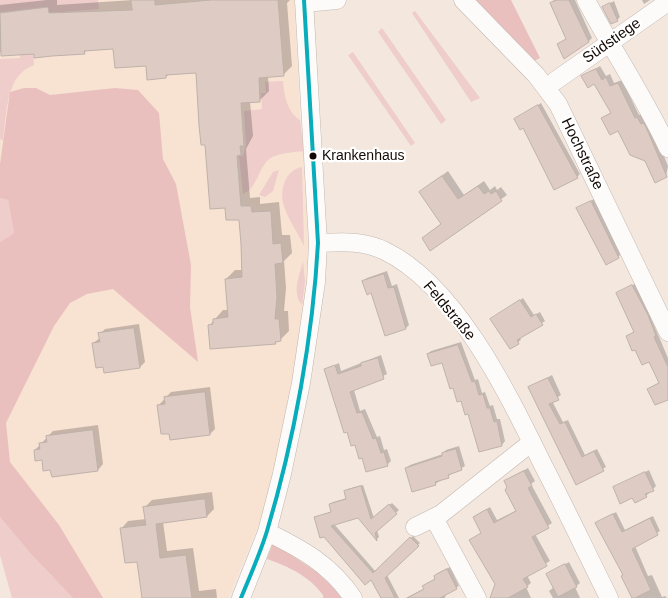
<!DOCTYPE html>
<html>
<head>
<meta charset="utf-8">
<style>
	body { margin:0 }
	canvas { display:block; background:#f4e7de }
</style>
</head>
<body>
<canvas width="668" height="598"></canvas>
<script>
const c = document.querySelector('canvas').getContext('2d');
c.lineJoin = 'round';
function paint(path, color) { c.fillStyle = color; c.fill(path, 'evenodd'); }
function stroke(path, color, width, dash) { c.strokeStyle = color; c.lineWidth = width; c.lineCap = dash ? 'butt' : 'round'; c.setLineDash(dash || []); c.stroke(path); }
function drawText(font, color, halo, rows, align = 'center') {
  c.font = font + ' Arial,sans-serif'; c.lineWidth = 4.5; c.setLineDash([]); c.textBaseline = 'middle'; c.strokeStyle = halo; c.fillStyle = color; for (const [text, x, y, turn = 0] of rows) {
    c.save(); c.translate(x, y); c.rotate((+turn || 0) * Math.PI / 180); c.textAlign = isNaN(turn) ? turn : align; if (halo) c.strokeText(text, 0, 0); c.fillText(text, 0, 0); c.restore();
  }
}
paint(new Path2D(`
	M0,0h294l6,120 7,55 2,74 -3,41 -5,45 -25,123 -15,60 -33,80h-216l-12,-43z`), '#f8e2d2');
paint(new Path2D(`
	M0,0h98l1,9 -50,4 -1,-6 -48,5z
	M415,11l65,87 -9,4 -59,-89z
	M382,28l64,92 -5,4 -63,-92z
	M33,52l1,13c-29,10 -27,49 -31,75l-3,-1v-80l20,-1v-5z
	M353,52l62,91 -4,3 -63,-91z
	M283,81c1,14 4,31 17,39l4,31c-10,1 -23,2 -32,6 -14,8 -13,30 -29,37l-4,-38h4l3,-11 -2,-34 18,-2 -1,-16h5l-1,-11z
	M302,167l2,79c-6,-13 -16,-27 -20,-40 -5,-15 1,-36 18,-39z
	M279,170l-6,21 -8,6 -6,-2 14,-23z
	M0,198l8,2 6,33 -14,9z
	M303,261l2,21 -3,23c-11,-13 -2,-30 1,-44z
	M0,517l31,37 42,44h-61l-12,-43z`), '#eecdcb');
paint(new Path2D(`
	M470,0h41l29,58 -10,5z
	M24,88h12l14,7 65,-7 23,2 21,23 4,46 13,25 15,81 -1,42 8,55 -85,-73 -26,5 -17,9 -16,23 -48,97 4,39 49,63 44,73h-30l-42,-44 -31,-37v-275l14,-9 -6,-33 -8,-2v-34l10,-72z
	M273,543l44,29 27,26h-21v-3c-15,-20 -34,-28 -56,-36z`), '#eac0bf');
paint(new Path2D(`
	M47,0h10v5l76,-5h157l-3,3 5,63 -9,9 -15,1 1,15 -9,9 -10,1 3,35 -7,13 4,49 10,-1v7l19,-2 3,33h8l2,18 -8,8 2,27 -2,23h4l1,20 -9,9 -5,2 -66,-16 14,-16h6l-3,-31 9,-9h8l-3,-52 -14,-12 -20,-62 -9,-72 -27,1 -4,4 -52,-30 -26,2 -4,4 -84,-1v-47z
	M554,0h21l17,38 -3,3 -31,3 9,-6 -16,-34z
	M642,0h8l-6,4z
	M614,1l6,16 -3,3 -14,-13z
	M600,66l6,10 4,-2 4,9 8,-3 17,35 2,-1 12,15 15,37 -2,10 -20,-16 -28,-30 -15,-12 8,-6 -16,-29 -12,-7z
	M541,103l39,71 -3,3 -61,-58z
	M448,171l16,24 20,-14 6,9 5,-4 2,4 4,-3 6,8 -76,54 -8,-11 19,-15 -22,-31z
	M594,199l27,55 -3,3 -41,-48z
	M387,271l5,15 5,-2 12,41 -3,3 -21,6 -13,-42 -9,-11 4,-3z
	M636,283l32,75v40l-20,-9 12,-7 -11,-22 -14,-12 -8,-12 8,-5 -18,-37z
	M523,298l11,17 6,-3 5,9 -25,16 1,3 -10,7 -16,-30z
	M139,324l6,38 -5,5 -47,-24 7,-5v-4l5,-5z
	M461,342l14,38 3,-1 4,14 3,-1 5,14 3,-1 4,14h3l5,22 -3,4 -33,-32 -26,-52 -15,-7 3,-3z
	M381,355l6,19 -33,16 6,21 5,-2 12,28 3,-1 4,14 3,-1 4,12 -4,4 -24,-8 -37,-88 13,-6 2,8z
	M552,375l9,20 -9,6 11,21 5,-2 17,35 12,-6 9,18 -29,16 -47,-96z
	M210,387l5,42 -5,5 -52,-28 13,-14z
	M98,425l5,39 -5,6 -46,-1 -17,-19 18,-19z
	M459,446l6,20 -30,18 -29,-16 4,-3 33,-11 3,-4z
	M528,468l7,13 -4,3 21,39 -17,11 15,27 -23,14 4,8 -5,4 5,11h-37l2,-14 -25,-44 11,-8 -8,-15 16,-10 7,13 20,-10 -12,-29z
	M649,470l7,16 -10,10h-13l-18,-8z
	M363,485l11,33 18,-15 7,7 -22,20 2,7 -2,2 -19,-22 -24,7 42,48 37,-36 7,7 -33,32 12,23h-17l-11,-20 -56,-60 17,-7 -2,-6 3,-3 14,-4 -2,-6 3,-3z
	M212,492l2,17 -7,7 -44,6 4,29 26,-3 6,43 17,-2 1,9h-73l-6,-38 -17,-31 7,-8 18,-2 -1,-12 7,-7z
	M616,512l9,18 28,-14 7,15 -25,15 13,30 4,-1 10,22 3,-1 2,2h-34l-9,-23 -28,-52z
	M569,562l11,21 -5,4 5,11h-27l-4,-7 5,-4 -6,-13z
	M450,567l9,19 -13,7 -1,5h-39l19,-10 -1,-2 12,-8 -1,-2 3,-3z`), '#0003');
const building = new Path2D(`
	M131,0h24v5l56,-5h67l6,76 -25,2 1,24 -19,1 3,43h-4l1,9 -4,1 4,50h10l1,6 19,-1 2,33 8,-1 2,20 -8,1 2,33 -2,22h4l2,22 -6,1 1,2 -66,5 -2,-24 5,-1v-5l15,-2 -3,-38 17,-2 -1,-33 -2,-24h-13l-1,-12 -15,1 -5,-64h-4l-2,-20 -3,-52 -30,2v3l-19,2 -1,-14 -31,2 -2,-19 -29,2 1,3 -33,2 -18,2v-4l-33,2 -1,-43 48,-6 1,6 83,-3z
	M557,0h12l20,42 -25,17 -7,-15 9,-5 -16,-36z
	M610,3l8,18 -7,3 -9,-17z
	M596,69l6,11 4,-3 4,9 8,-3 17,35 2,-1 4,7 3,-1 5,11 18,43 -12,6 -10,-22 -15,-6 -12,-24 -8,4 -9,-17 10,-5 -17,-29 -6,4 -7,-12z
	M538,105l40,73 -24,12 -31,-62 -3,2 -6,-11z
	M442,176l16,23 20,-13 6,8 5,-3 2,3 5,-3 6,10 -72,50 -8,-13 19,-14 -22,-32z
	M591,201l28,57 -13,7 -30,-57z
	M384,274l4,14 6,-1 12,42 -21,7 -14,-43 -4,2 -5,-14z
	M632,285l16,30 8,21 -2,1 14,30v33l-13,5 -8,-16 12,-6 -10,-21 -7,3 -7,-15 -3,1 -6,-15 8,-4 -18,-39z
	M520,300l11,17 5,-3 7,11 -26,15 2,4 -9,5 -20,-30z
	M134,328l6,40 -36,5 -1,-6 -7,1 -4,-25 8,-1 -2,-9z
	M458,345l14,37 3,-1 4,14 4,-1 4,14h3l4,14 3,-1 5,25 -23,6 -11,-38 -3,1 -4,-14 -4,1 -4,-14 -3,1 -8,-26 -11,3 -4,-12z
	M378,358l6,21 -34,13 7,21 5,-1 11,27 3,-1 5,15 3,-1 4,14 -22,6 -4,-14 -3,1 -4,-14 -4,1 -4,-14 -3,1 -20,-64 11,-4 3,9 23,-8v-3z
	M548,378l11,22 -10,4 11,20 5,-2 17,35 12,-6 10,20 -28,14 -48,-98z
	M205,392l5,43 -40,5 -1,-6h-8l-4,-29 8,-1 -1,-7z
	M93,430l5,41 -46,6 -2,-7 -7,1 -1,-11 -7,1 -1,-11 6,-1 -1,-6 8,-1 -1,-6z
	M456,449l6,21 -14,5 1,3 -14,4 1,3 -24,7 -7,-24 37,-12v-3z
	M524,471l8,15 -4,2 21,40 -17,9 15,29 -24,13 5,8 -20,11h-18l5,-14 -26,-44 12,-7 -8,-16 14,-8 7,14 22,-12 -11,-21 2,-3 -3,-6z
	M645,472l9,19 -9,3 2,3 -12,6 -3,-5 -12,6 -7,-17z
	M361,486l10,33 18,-15 8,10 -22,19 2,8 -19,-23 -27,8 42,47 37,-36 9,9 -34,32 10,20h-14l-10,-18 -6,5 -41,-48 -4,1 -6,-21 17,-5 -2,-8 17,-5 -2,-8z
	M205,499l2,18 -51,7 4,34 26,-3 6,43h-50l-5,-36 -12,1 -5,-35 26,-3 -3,-18z
	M613,514l9,18 28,-14 8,17 -26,14 19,41 -16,8h-3l-11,-22 2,-1 -28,-52z
	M565,564l12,23 -19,10 -12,-23z
	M447,569l10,20 -17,9h-33l17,-9 -2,-3 13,-7 -1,-3z`);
paint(building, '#deccc4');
stroke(building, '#beb2ab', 1);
const street = new Path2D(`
	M463,0l73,75 22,29 110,228
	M586,0c26,50 58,96 82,148
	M304,3l33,-3
	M555,81l113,-79
	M318,243c23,-1 45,-3 67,8 72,35 124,145 158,214 23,44 44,89 66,133
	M434,518l43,80
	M415,527l26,-13 91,-72
	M267,532c35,17 64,33 86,66
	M241,598l26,-66 15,-58 19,-91 15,-101 2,-39 -14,-243`);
stroke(street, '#c1b7af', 19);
stroke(street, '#fdfbfa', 18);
stroke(new Path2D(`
	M241,598c9,-22 19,-44 26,-67 27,-90 46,-195 51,-288l-14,-243`), '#07adbb', 4);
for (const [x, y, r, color] of [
	[313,156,4.5,"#130904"]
]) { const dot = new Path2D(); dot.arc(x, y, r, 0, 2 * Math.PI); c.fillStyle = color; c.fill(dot); stroke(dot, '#fff', 2); }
drawText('14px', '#130904', '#fff', [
	["Krankenhaus",322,156]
], 'left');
drawText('15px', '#130904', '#fff', [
	["Südstiege",612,41,-35],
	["Hochstraße",582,154,64],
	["Feldstraße",449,311,50]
]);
</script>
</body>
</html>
